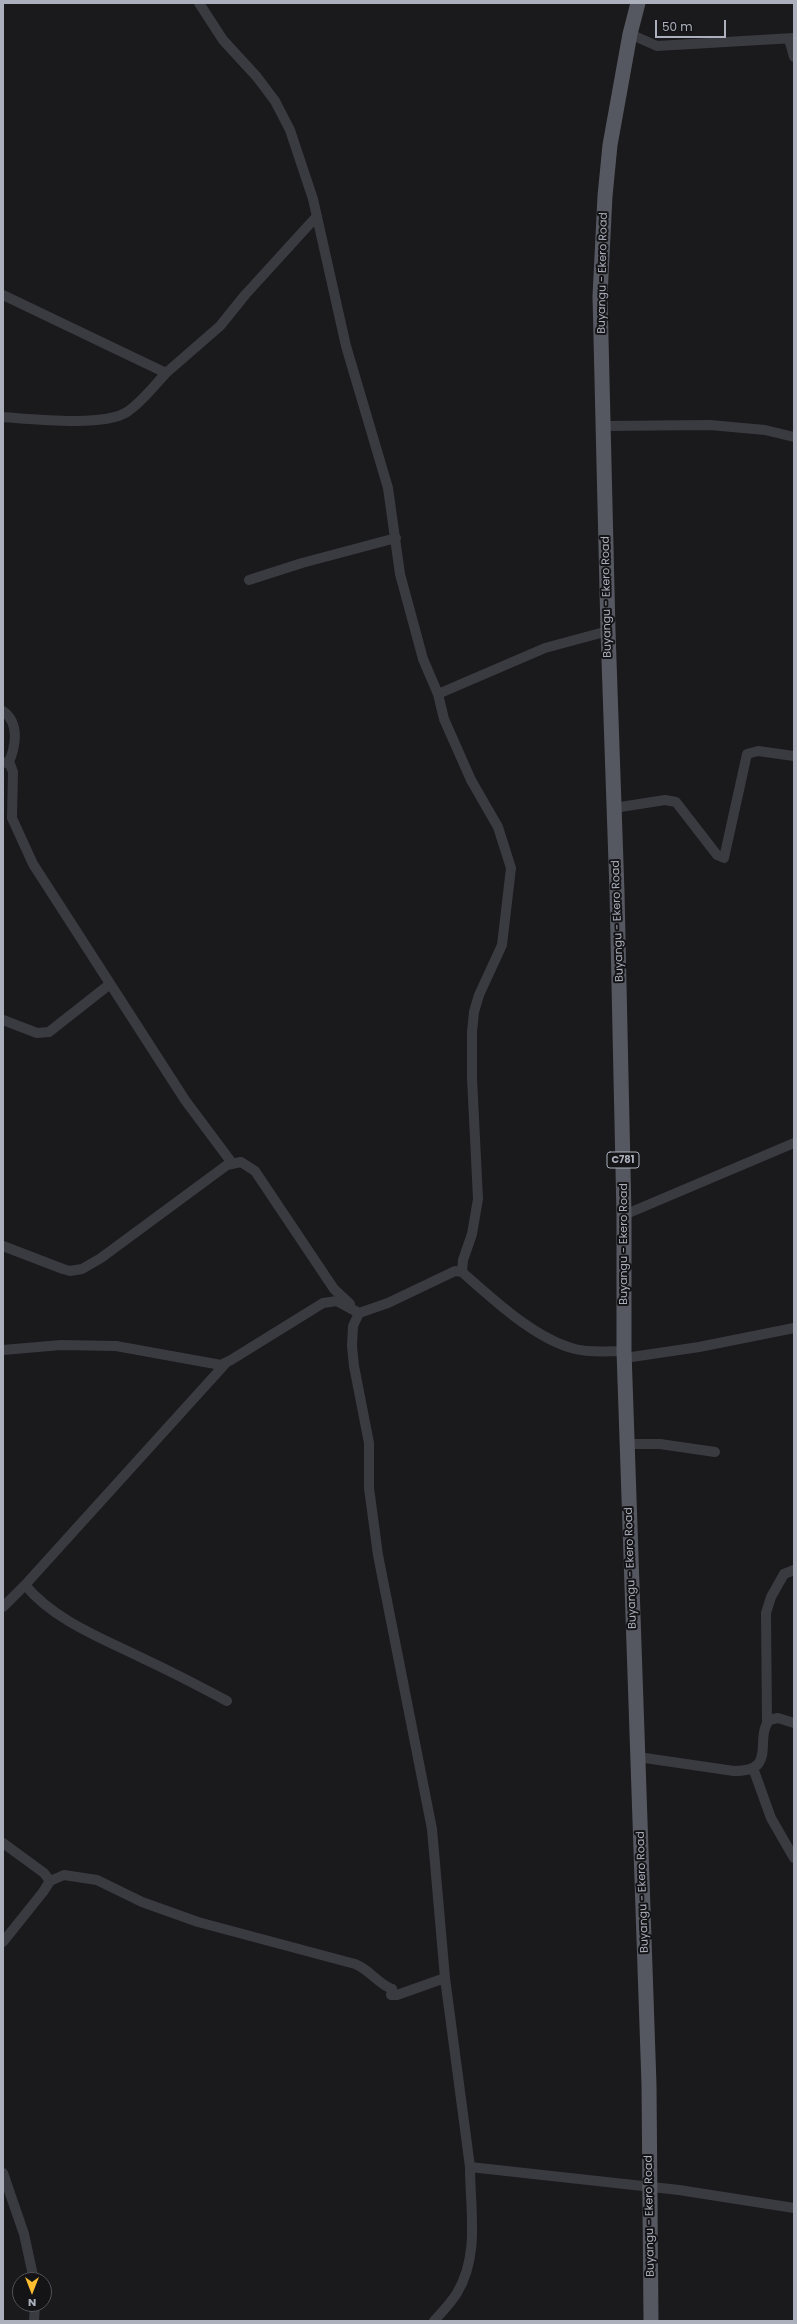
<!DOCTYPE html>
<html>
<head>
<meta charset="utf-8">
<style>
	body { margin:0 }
	#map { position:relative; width:797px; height:2324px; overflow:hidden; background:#1a191c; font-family:Poppins,sans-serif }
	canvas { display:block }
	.frame { position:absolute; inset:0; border:4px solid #abb0bc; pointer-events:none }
	.north { position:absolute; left:12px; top:2272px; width:40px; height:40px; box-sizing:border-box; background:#141417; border:1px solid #505259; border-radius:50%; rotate:180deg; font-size:11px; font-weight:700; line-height:16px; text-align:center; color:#abb0bc }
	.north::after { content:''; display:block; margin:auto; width:14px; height:18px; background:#febe2f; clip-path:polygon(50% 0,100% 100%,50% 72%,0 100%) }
	.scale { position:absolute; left:655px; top:20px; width:71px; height:18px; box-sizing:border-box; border:2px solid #abb0bc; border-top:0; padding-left:5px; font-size:12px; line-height:14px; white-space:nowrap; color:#abb0bc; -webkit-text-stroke:3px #141417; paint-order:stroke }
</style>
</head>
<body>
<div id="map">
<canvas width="797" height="2324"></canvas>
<div class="frame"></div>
<div class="north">N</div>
<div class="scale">50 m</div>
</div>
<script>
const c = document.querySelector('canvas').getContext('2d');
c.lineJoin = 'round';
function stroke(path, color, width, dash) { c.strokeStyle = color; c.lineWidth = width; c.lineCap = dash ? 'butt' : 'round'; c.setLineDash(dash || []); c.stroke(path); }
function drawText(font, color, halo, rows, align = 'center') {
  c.font = font + ' Poppins,sans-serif'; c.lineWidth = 4; c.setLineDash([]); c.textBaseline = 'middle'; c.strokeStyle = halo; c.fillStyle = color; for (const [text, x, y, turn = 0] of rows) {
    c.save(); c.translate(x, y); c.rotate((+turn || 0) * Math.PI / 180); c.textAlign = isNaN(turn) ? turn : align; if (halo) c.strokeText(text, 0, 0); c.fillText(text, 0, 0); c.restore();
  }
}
stroke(new Path2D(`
	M199,3l24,37 34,37 18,24 15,29 23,69 33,147 42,142 12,86 23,85 15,35 6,25 27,61 27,47 13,41 -9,77 -23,50 -5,17 -2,20v46l6,121 -6,35 -9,26 -1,12
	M630,34l27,12 137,-8
	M789,39l5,18
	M3,295l163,78 54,-47 25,-31 72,-79
	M3,417c29,2 101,10 124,-5 15,-10 27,-26 39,-39
	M603,426l107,-1 55,5 29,7
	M249,580l53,-17 94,-25
	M438,694l107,-46 63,-17
	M3,711c17,12 13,36 5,53
	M3,762l7,2 3,8 -1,46 21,46 152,236 47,63
	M614,808l51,-8 11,2 41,53 7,3 23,-104 11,-3 36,5
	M3,1020l34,13 12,-1 61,-48
	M624,1215l170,-72
	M3,1246l60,23 7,2 12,-2 19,-11 126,-93 14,-3 14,9 79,118 16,15
	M359,1313l-6,13 -1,20 2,20 15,77v45l9,67 54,274 13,149 25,189
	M3,1350l58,-5 55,1 105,19 10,-5 92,-57 14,-2 22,12 29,-10 67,-32 7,1c32,28 73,67 113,77 15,4 34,2 49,2
	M625,1358l74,-11 95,-19
	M628,1444h32l55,8
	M25,1585l201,-222
	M3,1607l22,-22c29,35 76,53 115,72 30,14 59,29 87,44
	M767,1722l-1,-109 5,-16 13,-23 10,-4
	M638,1757l96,14c44,0 20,-30 35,-51l9,-2 16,5
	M753,1768l18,50 23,40
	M3,1843l41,30 6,8 14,-6 33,5 45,22 56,20 157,42c14,5 22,19 37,25l-1,6h6l48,-17
	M3,1942l40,-50 7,-11
	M3,2173l21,61 10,46
	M34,2321l1,-17
	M434,2321c8,-9 17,-18 23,-28 23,-38 13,-84 13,-126l209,23 115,18`), '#3a3b41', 10);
stroke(new Path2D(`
	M638,3l-8,31 -20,111 -5,51 -5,100 8,335 9,261 7,323v136l25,734 2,236`), '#565861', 15);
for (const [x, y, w] of [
	[623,1160,32]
]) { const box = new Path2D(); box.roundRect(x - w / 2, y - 8, w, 16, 3); c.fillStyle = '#141417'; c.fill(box); stroke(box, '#abb0bc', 1); }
drawText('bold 10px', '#abb0bc', null, [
	["C781",623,1160]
]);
drawText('11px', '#abb0bc', '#141417', [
	["Buyangu - Ekero Road",603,273,-89],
	["Buyangu - Ekero Road",607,597,-91],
	["Buyangu - Ekero Road",618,921,-92],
	["Buyangu - Ekero Road",624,1244,-90],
	["Buyangu - Ekero Road",631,1568,-92],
	["Buyangu - Ekero Road",643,1892,-92],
	["Buyangu - Ekero Road",650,2216,-91]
]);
</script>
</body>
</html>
